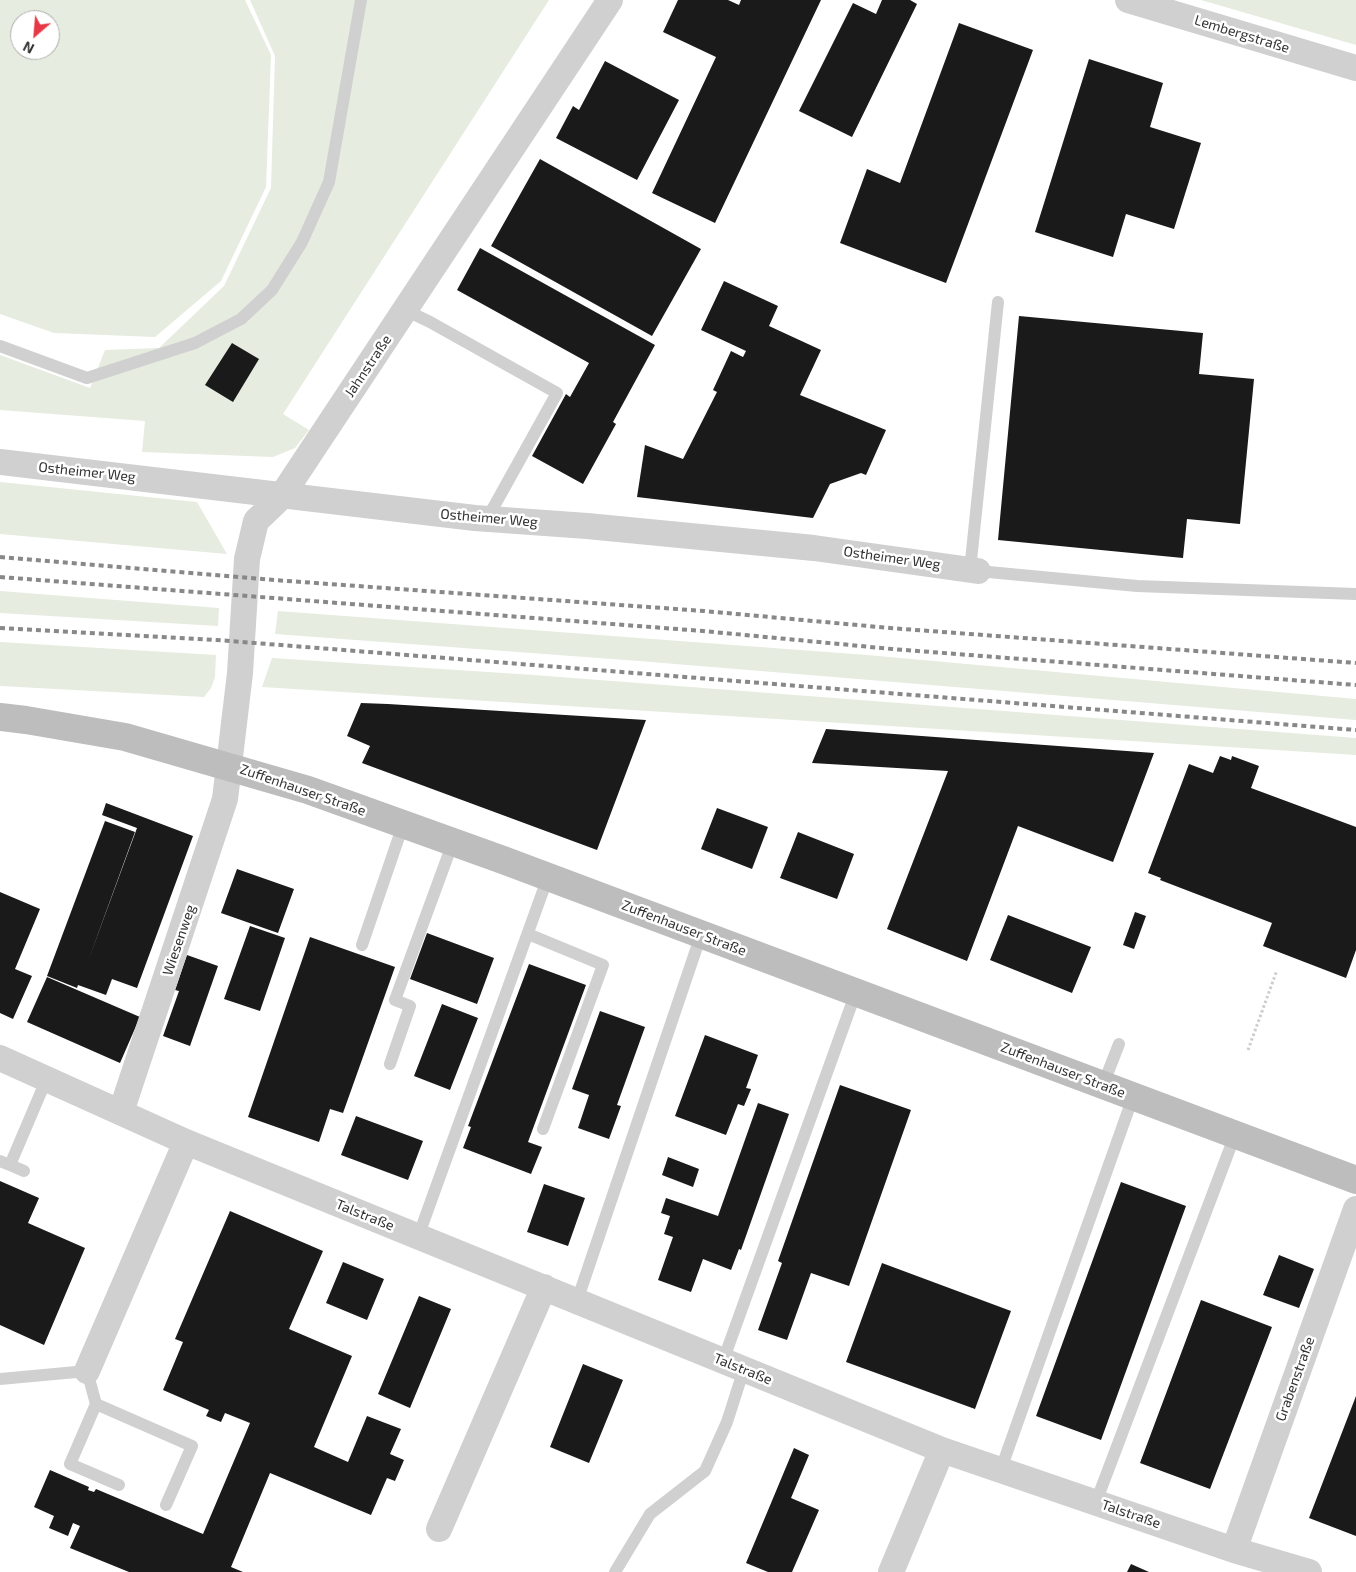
<!DOCTYPE html>
<meta charset="utf-8">
<style>
body{margin:0}
#map{position:relative;width:1356px;height:1572px;overflow:hidden;background:#fff;font-family:"Exo 2",sans-serif}
canvas{display:block}
.north{position:absolute;left:10px;top:10px;width:50px;height:50px;box-sizing:border-box;background:#fff;border:1px solid #adadad;border-radius:50%;rotate:207deg;font-size:14px;font-weight:700;line-height:20px;text-align:center;color:#333}
.north::after{content:'';display:block;margin:auto;width:18px;height:22px;background:#e63946;clip-path:polygon(50% 0,100% 100%,50% 72%,0 100%)}
</style>
<div id="map">
<canvas width="1356" height="1572"></canvas>
<div class="north">N</div>
</div>
<script>
const ctx = document.querySelector('canvas').getContext('2d');
ctx.lineJoin = 'round';
function fill(path, color) { ctx.fillStyle = color; ctx.fill(path, 'evenodd'); }
const shape = rows => new Path2D(rows.map(r => 'M' + r).join(''));
function trace(path, color, width, dash) { ctx.strokeStyle = color; ctx.lineWidth = width; ctx.lineCap = dash ? 'butt' : 'round'; ctx.setLineDash(dash || []); ctx.stroke(path); }
function write(font, color, halo, rows, align = 'center') {
  ctx.font = font + ' "Exo 2",sans-serif'; ctx.lineWidth = 5; ctx.setLineDash([]); ctx.textBaseline = 'middle'; ctx.strokeStyle = halo; ctx.fillStyle = color; for (const [text, x, y, turn = 0] of rows) {
    ctx.save(); ctx.translate(x, y); ctx.rotate((+turn || 0) * Math.PI / 180); ctx.textAlign = isNaN(turn) ? turn : align; if (halo) ctx.strokeText(text, 0, 0); ctx.fillText(text, 0, 0); ctx.restore();
  }
}
const green = shape([
 [0,0,245,0,271,55,266,187,221,281,155,337,54,333,0,314],
 [20,20,50,20,50,50,20,50],
 [250,0,549,0,283,414,309,430,295,448,273,457,142,452,145,421,0,410,0,355,90,388,105,350,159,348,224,286,271,188,275,56],
 [1201,0,1356,0,1356,45],
 [0,482,197,502,227,554,0,534],
 [0,591,219,608,218,626,0,613],
 [278,611,867,655,1356,699,1356,720,639,661,275,634],
 [0,642,216,655,215,677,211,688,204,697,0,686],
 [272,658,534,675,1356,738,1356,755,262,687]
]);
const building = shape([
 [678,0,728,0,739,5,741,0,821,0,715,223,652,193,716,57,663,32],
 [882,0,910,0,917,4,852,137,799,111,853,3,876,14],
 [959,23,1033,50,946,283,840,243,867,169,900,183],
 [1089,59,1163,83,1150,127,1201,143,1174,229,1126,214,1113,257,1035,232],
 [605,61,679,100,637,180,556,138,573,106,579,110],
 [540,159,701,249,652,336,491,246],
 [480,248,655,345,613,422,616,424,583,484,532,456,566,394,570,397,589,363,457,290],
 [724,281,778,306,769,326,821,350,800,395,886,430,866,475,861,473,830,484,813,518,637,497,645,445,683,459,717,392,713,390,731,351,743,357,746,351,701,330],
 [1019,316,1203,333,1199,374,1254,379,1240,524,1187,519,1183,558,998,540],
 [232,343,259,359,233,402,205,385],
 [361,703,388,704,646,720,597,850,362,763,370,746,347,736],
 [826,729,1154,753,1113,862,1018,826,967,961,887,929,948,771,812,763],
 [1220,756,1231,760,1232,756,1259,766,1251,788,1356,827,1356,950,1346,978,1263,946,1272,923,1160,880,1161,878,1148,873,1189,764,1213,773],
 [106,803,193,836,137,988,112,979,106,995,78,985,77,988,47,976,105,821,135,832,87,964,137,828,102,815],
 [717,808,768,827,752,869,701,849],
 [798,832,854,854,837,899,780,878],
 [237,869,294,889,278,933,221,913],
 [0,892,40,909,15,969,32,976,13,1019,0,1013],
 [1135,912,1146,916,1134,949,1123,945],
 [1008,915,1091,947,1072,993,990,960],
 [250,926,285,938,260,1011,224,999],
 [427,933,494,958,477,1004,410,979],
 [310,937,395,967,343,1113,330,1109,319,1142,248,1117],
 [187,955,218,966,190,1046,163,1036,179,991,175,990],
 [529,964,586,985,528,1142,542,1147,531,1174,463,1148,471,1127,468,1126],
 [47,977,140,1017,120,1063,27,1022],
 [442,1004,478,1018,450,1090,414,1076],
 [600,1011,645,1027,617,1105,621,1106,609,1139,578,1128,589,1095,572,1089],
 [705,1035,758,1055,746,1088,751,1089,744,1106,738,1104,726,1135,675,1116],
 [840,1085,911,1110,849,1286,811,1273,787,1340,758,1330,782,1263,778,1261],
 [758,1103,789,1114,741,1250,739,1249,731,1270,703,1259,691,1292,658,1280,673,1237,664,1234,670,1216,661,1213,666,1198,718,1216],
 [356,1116,423,1141,408,1180,341,1155],
 [668,1157,699,1169,693,1187,662,1175],
 [0,1181,39,1198,28,1223,85,1248,44,1345,0,1325],
 [1121,1182,1186,1206,1101,1440,1036,1416],
 [544,1184,585,1198,568,1246,527,1232],
 [230,1211,323,1251,289,1329,352,1356,314,1447,348,1462,367,1416,401,1429,390,1454,404,1460,395,1481,387,1478,371,1515,270,1473,231,1567,243,1572,129,1572,70,1548,80,1526,73,1523,68,1536,49,1528,54,1516,34,1507,50,1470,89,1487,88,1490,94,1492,96,1489,203,1534,250,1423,225,1413,221,1422,206,1416,209,1410,163,1390,183,1342,175,1339],
 [1279,1255,1314,1269,1299,1308,1263,1295],
 [343,1262,384,1279,367,1320,326,1303],
 [882,1263,1011,1311,975,1409,846,1362],
 [419,1296,451,1309,410,1408,378,1394],
 [1201,1300,1272,1327,1210,1489,1140,1463],
 [583,1364,623,1380,589,1463,550,1447],
 [1356,1396,1356,1536,1309,1518],
 [794,1448,809,1455,791,1498,819,1510,792,1572,768,1572,746,1563],
 [1131,1564,1149,1572,1127,1572]
]);
const path = shape([
 [1248,1050,1277,970]
]);
const service = shape([
 [405,310,430,322,557,393,487,519],
 [0,346,87,378,195,343,241,319,272,290,302,242,329,182,361,0],
 [970,570,998,302],
 [978,571,1137,586,1356,594],
 [528,934,603,965,543,1129],
 [362,945,403,825],
 [390,1064,410,1006,395,1000,453,842],
 [1103,1085,1119,1044],
 [0,1161,10,1165,47,1078],
 [10,1165,24,1171],
 [418,1237,548,877],
 [577,1301,701,935],
 [723,1361,856,992],
 [0,1379,87,1371,96,1404,192,1446,166,1505],
 [96,1404,70,1464,119,1485],
 [1001,1469,1133,1097],
 [1096,1502,1235,1135],
 [615,1572,650,1514,705,1471,727,1422,744,1369]
]);
const minor = shape([
 [1128,0,1356,68],
 [0,462,475,518,587,526,814,548,978,571],
 [0,1058,186,1142,942,1450,1234,1550,1309,1572],
 [121,1112,225,799,240,673,247,559,256,521,281,497,610,0],
 [87,1371,186,1142],
 [439,1529,544,1287],
 [1234,1550,1356,1209],
 [891,1572,942,1450]
]);
const secondary = shape([
 [0,717,26,720,125,737,308,790,503,860,1356,1180]
]);
const rail = shape([
 [0,557,274,580,704,611,890,628,1356,663],
 [0,577,703,631,892,649,1356,685],
 [0,628,217,640,1356,730]
]);
const streetNames = [
 ["Lembergstraße",1242,34,17],
 ["Jahnstraße",368,366,-56],
 ["Ostheimer Weg",87,472,6],
 ["Ostheimer Weg",489,518,5],
 ["Ostheimer Weg",892,558,8],
 ["Zuffenhauser Straße",303,790,19],
 ["Zuffenhauser Straße",684,928,21],
 ["Wiesenweg",179,940,-71],
 ["Zuffenhauser Straße",1063,1070,21],
 ["Talstraße",365,1215,22],
 ["Talstraße",743,1369,22],
 ["Grabenstraße",1295,1379,-70],
 ["Talstraße",1131,1514,19]
];
fill(green, '#e6ecdf');
fill(building, '#1a1a1a');
trace(path, '#cdcdcd', 3, [2.5, 2.5]);
trace(service, '#d0d0d0', 12);
trace(minor, '#d0d0d0', 26);
trace(secondary, '#bdbdbd', 28);
trace(rail, '#888', 4, [5, 4]);
write('14px', '#333', '#fff', streetNames);
</script>
